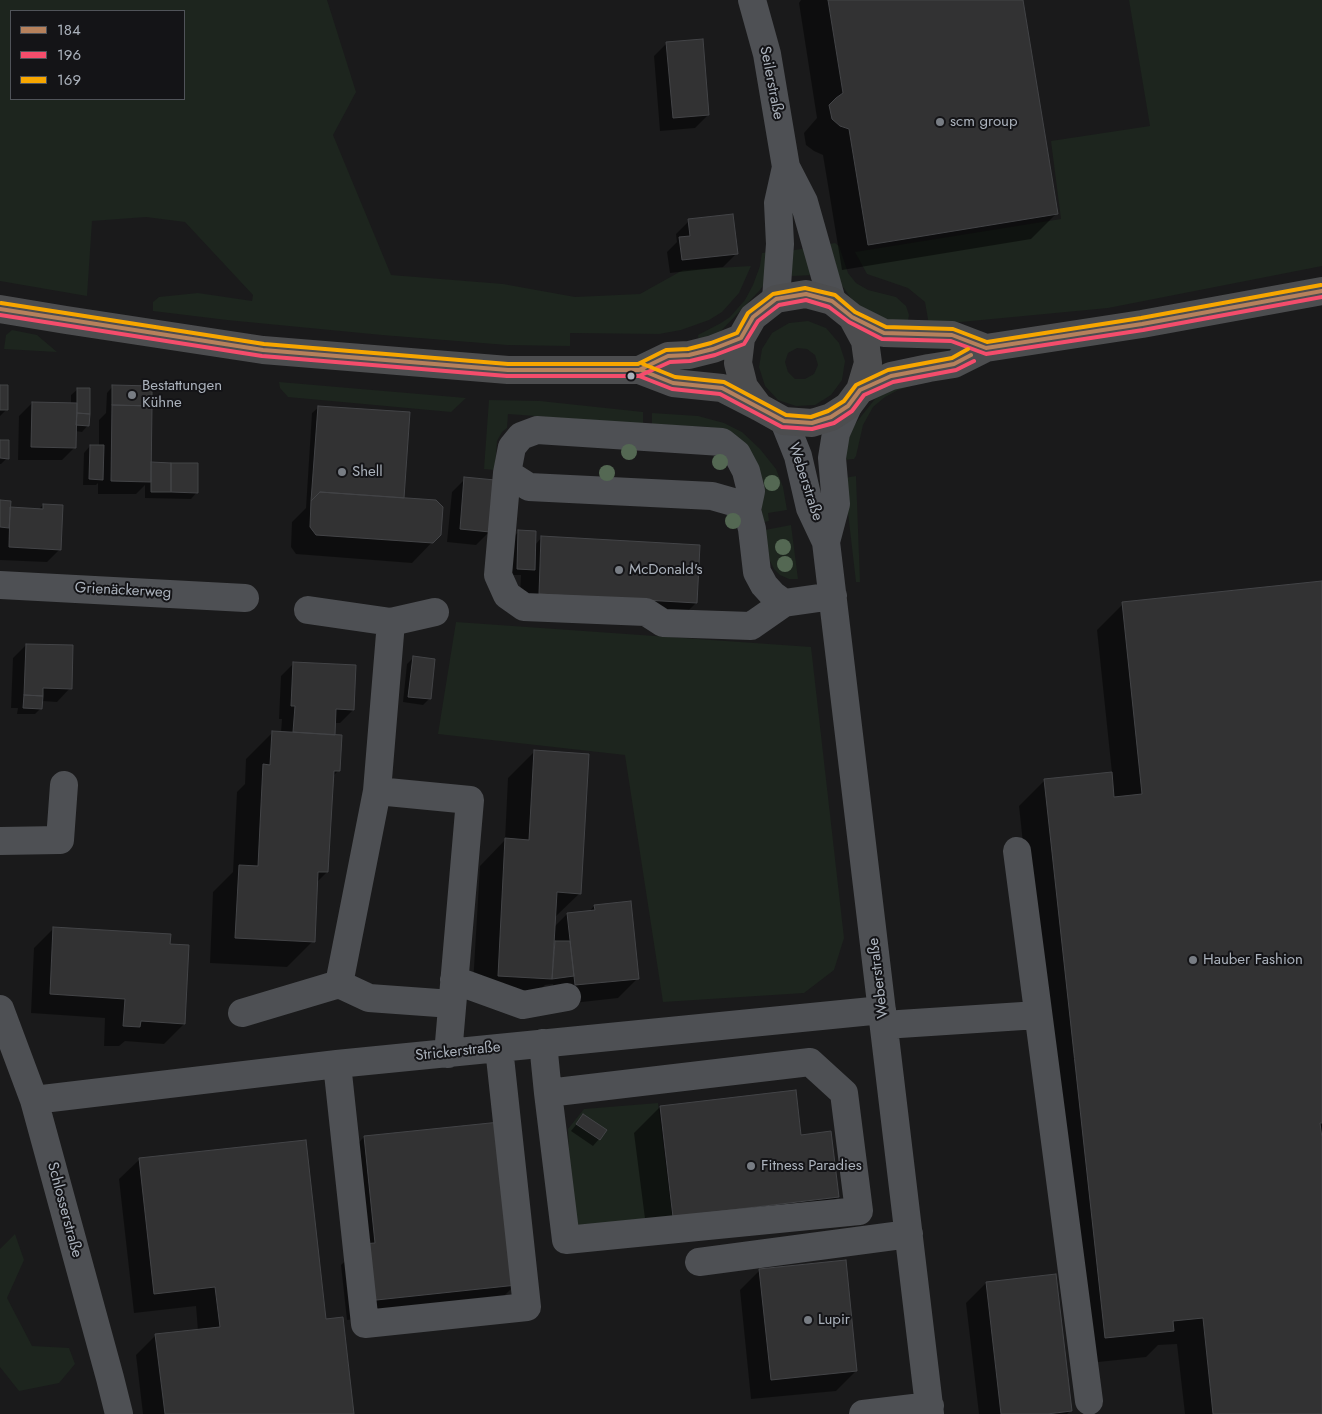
<!DOCTYPE html>
<meta charset="utf-8">
<style>
body{margin:0}
#map{position:relative;width:1322px;height:1414px;overflow:hidden;background:#1a1a1b;font-family:Jost,sans-serif}
canvas{display:block}
.legend{position:absolute;left:10px;top:10px;width:175px;height:90px;box-sizing:border-box;background:#141417;border:1px solid #505359;margin:0;padding:6px 9px;list-style:none;font-size:15px;color:#abb2bc}
.legend li{display:flex;align-items:center;gap:10px;height:25px}
.legend b{width:25px;border:1px solid #505359}
</style>
<div id="map">
<canvas width="1322" height="1414"></canvas>
<ul class="legend">
<li><b style="height:6px;background:#b6815c"></b>184</li>
<li><b style="height:6px;background:#f44d6c"></b>196</li>
<li><b style="height:6px;background:#f7a600"></b>169</li>
</ul>
</div>
<script>
const ctx = document.querySelector('canvas').getContext('2d');
ctx.lineJoin = 'round';
function fill(path, color) { ctx.fillStyle = color; ctx.fill(path, 'evenodd'); }
const shape = rows => new Path2D(rows.map(r => 'M' + r).join(''));
function trace(path, color, width, dash) { ctx.strokeStyle = color; ctx.lineWidth = width; ctx.lineCap = dash ? 'butt' : 'round'; ctx.setLineDash(dash || []); ctx.stroke(path); }
function write(font, color, halo, rows, align = 'center') {
  ctx.font = font + ' Jost,sans-serif'; ctx.lineWidth = 4; ctx.setLineDash([]); ctx.textBaseline = 'middle'; ctx.strokeStyle = halo; ctx.fillStyle = color; for (const [text, x, y, turn = 0] of rows) {
    ctx.save(); ctx.translate(x, y); ctx.rotate((+turn || 0) * Math.PI / 180); ctx.textAlign = isNaN(turn) ? turn : align; if (halo) ctx.strokeText(text, 0, 0); ctx.fillText(text, 0, 0); ctx.restore();
  }
}
const green = shape([
 [0,0,327,0,356,92,333,135,391,275,503,284,575,297,640,294,683,270,751,266,739,293,722,312,709,320,681,330,659,334,570,333,570,346,507,345,382,335,227,320,153,311,153,302,159,297,198,293,252,301,253,295,185,222,146,217,92,221,87,296,0,281],
 [11,11,184,11,184,99,11,99],
 [1129,0,1322,0,1322,266,1108,308,929,325,925,302,908,288,867,274,855,252,1061,219,1051,141,1150,126],
 [835,243,839,246,848,273,856,283,868,290,896,297,906,306,909,315,907,326,868,315,852,300,841,284,830,244],
 [807,248,814,275,792,276,789,251],
 [770,252,767,280,760,290,719,333,699,343,698,335,721,323,730,317,745,300,753,285,760,266,762,253],
 [808,321,826,328,839,343,845,361,842,380,831,395,815,405,796,406,778,400,765,386,759,367,762,349,772,333,789,323],
 [797,348,807,349,815,355,818,365,814,374,805,379,795,379,788,372,785,362,788,353],
 [12,330,37,335,57,352,4,349,6,335],
 [279,382,466,398,451,412,288,397,280,388],
 [893,386,911,386,898,390,885,397,873,407,863,425,856,456,854,459,842,460,851,429,875,399,883,392],
 [489,400,540,401,643,412,643,424,508,414,507,428,502,432,497,441,495,470,484,469],
 [652,413,698,416,724,423,742,432,760,449,776,469,783,487,787,510,768,513,769,521,764,522,755,474,726,432,710,427,652,424],
 [856,476,860,582,856,582,844,478],
 [791,525,798,579,789,579,780,575,774,569,770,561,765,530],
 [456,622,811,647,844,938,834,970,804,993,663,1002,625,755,438,734],
 [658,1103,672,1216,573,1226,568,1129,584,1109],
 [15,1234,24,1260,7,1298,32,1346,69,1348,75,1364,59,1383,19,1391,0,1367,0,1249]
]);
const shadow = shape([
 [801,0,1022,0,1057,213,1031,239,842,270,823,155,814,151,806,145,804,133,817,118,799,3],
 [667,43,708,115,695,128,660,131,654,56],
 [689,221,737,253,723,267,670,273,667,252,677,242,676,234],
 [0,386,6,410,0,416],
 [113,386,150,466,197,492,191,499,145,498,145,485,136,494,98,494,98,483,96,485,83,485,84,453,90,446,99,446,99,420,106,413,107,393],
 [78,389,88,425,82,432,75,431,75,447,62,460,18,460,19,416,32,403,71,404,71,395],
 [319,407,401,499,439,535,412,563,296,554,291,547,292,522,306,508,312,413],
 [0,441,7,458,1,464,0,464],
 [465,479,489,532,476,545,447,542,452,492],
 [0,501,9,509,38,510,43,505,60,549,47,562,0,560],
 [519,531,535,545,542,537,696,603,676,623,519,614,521,575,511,575,513,538],
 [1322,583,1322,1414,1185,1414,1177,1344,1158,1345,1146,1357,1079,1364,1019,806,1045,780,1112,773,1097,630,1123,604],
 [26,645,70,688,57,702,42,701,41,708,35,714,17,714,18,708,11,708,13,658],
 [413,658,430,698,423,705,403,702,407,664],
 [294,663,353,710,340,723,334,723,333,736,338,771,332,777,327,872,317,882,313,941,287,967,210,963,213,892,233,872,237,792,245,784,246,759,272,733,281,733,282,719,279,719,281,676],
 [534,752,580,893,554,918,554,927,567,914,589,912,594,906,637,979,618,998,555,1005,553,984,545,985,525,1004,472,1001,480,866,505,840,508,778],
 [54,928,169,945,184,1024,164,1044,125,1041,119,1046,104,1046,105,1018,31,1013,34,948],
 [660,1107,838,1197,812,1223,648,1242,634,1133],
 [584,1115,599,1139,593,1146,571,1131],
 [364,1137,515,1285,496,1304,347,1320,341,1265,355,1252,345,1157],
 [305,1141,325,1320,353,1414,143,1414,136,1355,156,1335,198,1331,196,1306,134,1313,119,1179,139,1160],
 [760,1270,856,1371,836,1391,751,1399,740,1290],
 [986,1283,1070,1411,1067,1414,979,1414,966,1303]
]);
const building = shape([
 [828,0,1023,0,1058,214,868,245,849,129,840,126,832,119,829,105,836,98,843,93,828,0],
 [703,39,709,115,673,118,666,42,703,39],
 [733,214,738,254,682,260,679,237,690,236,688,219,733,214],
 [0,385,8,385,8,410,0,410,0,385],
 [112,385,152,386,152,406,112,405,112,385],
 [77,388,90,388,90,414,77,413,77,388],
 [32,402,77,403,76,448,31,447,32,402],
 [112,405,152,406,151,482,111,481,112,405],
 [318,406,410,412,404,498,320,492,311,501,318,406],
 [77,413,90,414,89,426,76,425,77,413],
 [0,440,9,440,9,459,0,458,0,440],
 [90,445,104,445,103,480,89,479,90,445],
 [151,462,171,463,171,492,151,492,151,462],
 [171,463,198,463,198,493,171,492,171,463],
 [464,477,495,480,490,532,460,529,464,477],
 [320,492,436,500,443,507,441,535,433,543,316,535,310,527,311,501,320,492],
 [0,500,11,501,9,528,0,527,0,500],
 [43,504,63,505,61,550,9,547,10,507,43,509,43,504],
 [518,530,536,531,535,570,517,569,518,530],
 [541,536,700,545,697,603,539,594,541,536],
 [1322,581,1322,1123,1320,1123,1322,1138,1322,1414,1213,1414,1203,1318,1173,1321,1174,1331,1105,1338,1044,779,1112,772,1114,797,1142,794,1122,602,1322,581],
 [26,644,73,645,72,689,43,688,43,696,24,695,26,644],
 [413,656,435,659,431,699,408,697,413,656],
 [293,662,356,665,354,710,336,709,335,735,293,732,295,706,291,706,293,662],
 [24,695,43,696,42,709,23,708,24,695],
 [272,731,342,735,340,771,334,771,328,872,318,872,315,942,235,938,239,865,258,866,263,764,270,765,272,731],
 [534,750,589,754,581,894,557,892,552,979,498,976,505,838,529,840,534,750],
 [631,901,639,979,575,985,567,913,595,910,594,905,631,901],
 [53,927,171,934,170,944,189,945,185,1024,141,1021,140,1027,123,1026,125,999,50,994,53,927],
 [555,941,570,941,574,976,552,979,555,941],
 [796,1090,801,1135,831,1131,839,1197,673,1217,660,1106,796,1090],
 [583,1114,607,1130,600,1140,576,1124,583,1114],
 [500,1122,517,1285,367,1301,361,1244,375,1243,364,1136,500,1122],
 [306,1140,326,1319,343,1317,354,1414,165,1414,155,1334,220,1327,215,1287,154,1294,139,1158,306,1140],
 [846,1260,857,1371,771,1380,759,1269,846,1260],
 [1056,1274,1072,1411,1047,1414,1001,1414,986,1282,1056,1274]
]);
const minor = shape([
 [752,0,767,54,786,167,804,202,832,301],
 [776,299,780,244,778,203,786,167],
 [784,421,798,456,810,508,826,542,930,1414],
 [507,473,529,487,712,496,733,502,747,510],
 [826,542,836,504,832,458,836,433,848,406],
 [0,585,245,598],
 [784,603,751,626,663,623,646,612,524,607,507,595,498,575,507,473,512,447,521,436,537,430,722,442,737,454,746,471,751,491,747,510,752,529,757,572,764,585,773,595,784,603,833,596],
 [308,610,391,622,377,791,470,800,448,1054],
 [391,622,435,612],
 [0,841,60,840,64,785],
 [1017,851,1089,1401],
 [454,980,523,1005,567,997],
 [339,984,369,998,452,1004],
 [0,1009,34,1100,110,1378,119,1414],
 [242,1013,339,984,377,791],
 [884,1025,1038,1015],
 [543,1043,548,1093,566,1240,859,1211,844,1093,810,1062,548,1093],
 [337,1064,365,1324,527,1307,499,1048],
 [34,1100,337,1064,882,1010],
 [699,1262,909,1234],
 [863,1414,930,1406]
]);
const major = shape([
 [0,309,66,320,263,350,508,370,639,370,668,356,689,355,713,349,741,338],
 [852,317,884,333,952,335,986,348],
 [639,370,673,383,722,388,759,407,784,421,812,423,831,417,848,406,860,390,868,363,865,341,852,317,832,301,806,294,776,299,753,317,741,338,738,363,744,387,759,407],
 [860,390,891,376,929,368,954,364,986,348,1142,324,1322,291]
]);
const bus1 = shape([
 [0,309,263,350,508,370,639,370,668,356,689,355,713,349,741,338,753,317,776,299,806,294,832,301,852,317,884,333,952,335,986,348,1142,324,1322,291],
 [641,370,673,383,722,388,784,421,812,423,831,417,848,406,860,390,891,376,954,364,971,355]
]);
const bus2 = shape([
 [0,315,262,356,507,376,639,376,670,362,690,361,715,355,744,344,758,321,779,305,806,300,829,307,849,322,882,339,951,341,986,354,1143,330,1322,297],
 [639,376,672,389,720,394,782,427,812,429,834,423,852,411,864,395,893,382,956,370,974,361]
]);
const bus3 = shape([
 [1,303,264,344,508,364,638,364,666,350,688,349,711,343,737,333,748,313,773,294,805,288,835,295,855,312,886,327,953,329,987,342,1141,318,1321,285],
 [643,364,675,377,724,382,786,415,811,417,828,411,844,401,856,385,888,370,952,358,968,349]
]);
const trees = [
 [629,452],
 [720,462],
 [607,473],
 [772,483],
 [733,521],
 [783,547],
 [785,564]
];
const markers = [
 [940,122,5,"#787d84"],
 [631,376,4.5,"#abb2bc"],
 [132,395,5,"#787d84"],
 [342,472,5,"#787d84"],
 [619,570,5,"#787d84"],
 [1193,960,5,"#787d84"],
 [751,1166,5,"#787d84"],
 [808,1320,5,"#787d84"]
];
const streetNames = [
 ["Seilerstraße",771,83,79],
 ["Weberstraße",805,482,72],
 ["Grienäckerweg",123,591,3],
 ["Weberstraße",879,978,-97],
 ["Strickerstraße",458,1052,-6],
 ["Schlosserstraße",64,1210,75]
];
const poiNames = [
 ["scm group",950,122],
 ["Bestattungen",142,386],
 ["Kühne",142,403],
 ["Shell",352,472],
 ["McDonald's",629,570],
 ["Hauber Fashion",1203,960],
 ["Fitness Paradies",761,1166],
 ["Lupir",818,1320]
];
fill(green, '#1d251e');
fill(shadow, '#0007');
fill(building, '#323233');
trace(building, '#434447', 1);
trace(minor, '#4e5054', 28);
trace(major, '#4c4d4f', 28);
trace(bus1, '#b6815c', 4);
trace(bus2, '#f44d6c', 4);
trace(bus3, '#f7a600', 4);
ctx.fillStyle = '#546853';
for (const [x, y] of trees) { ctx.beginPath(); ctx.arc(x, y, 8, 0, 2 * Math.PI); ctx.fill(); }
for (const [x, y, r, color] of markers) { const dot = new Path2D(); dot.arc(x, y, r, 0, 2 * Math.PI); ctx.fillStyle = color; ctx.fill(dot); trace(dot, '#141417', 2); }
write('15px', '#abb2bc', '#141417', streetNames);
write('15px', '#abb2bc', '#141417', poiNames, 'left');
</script>
